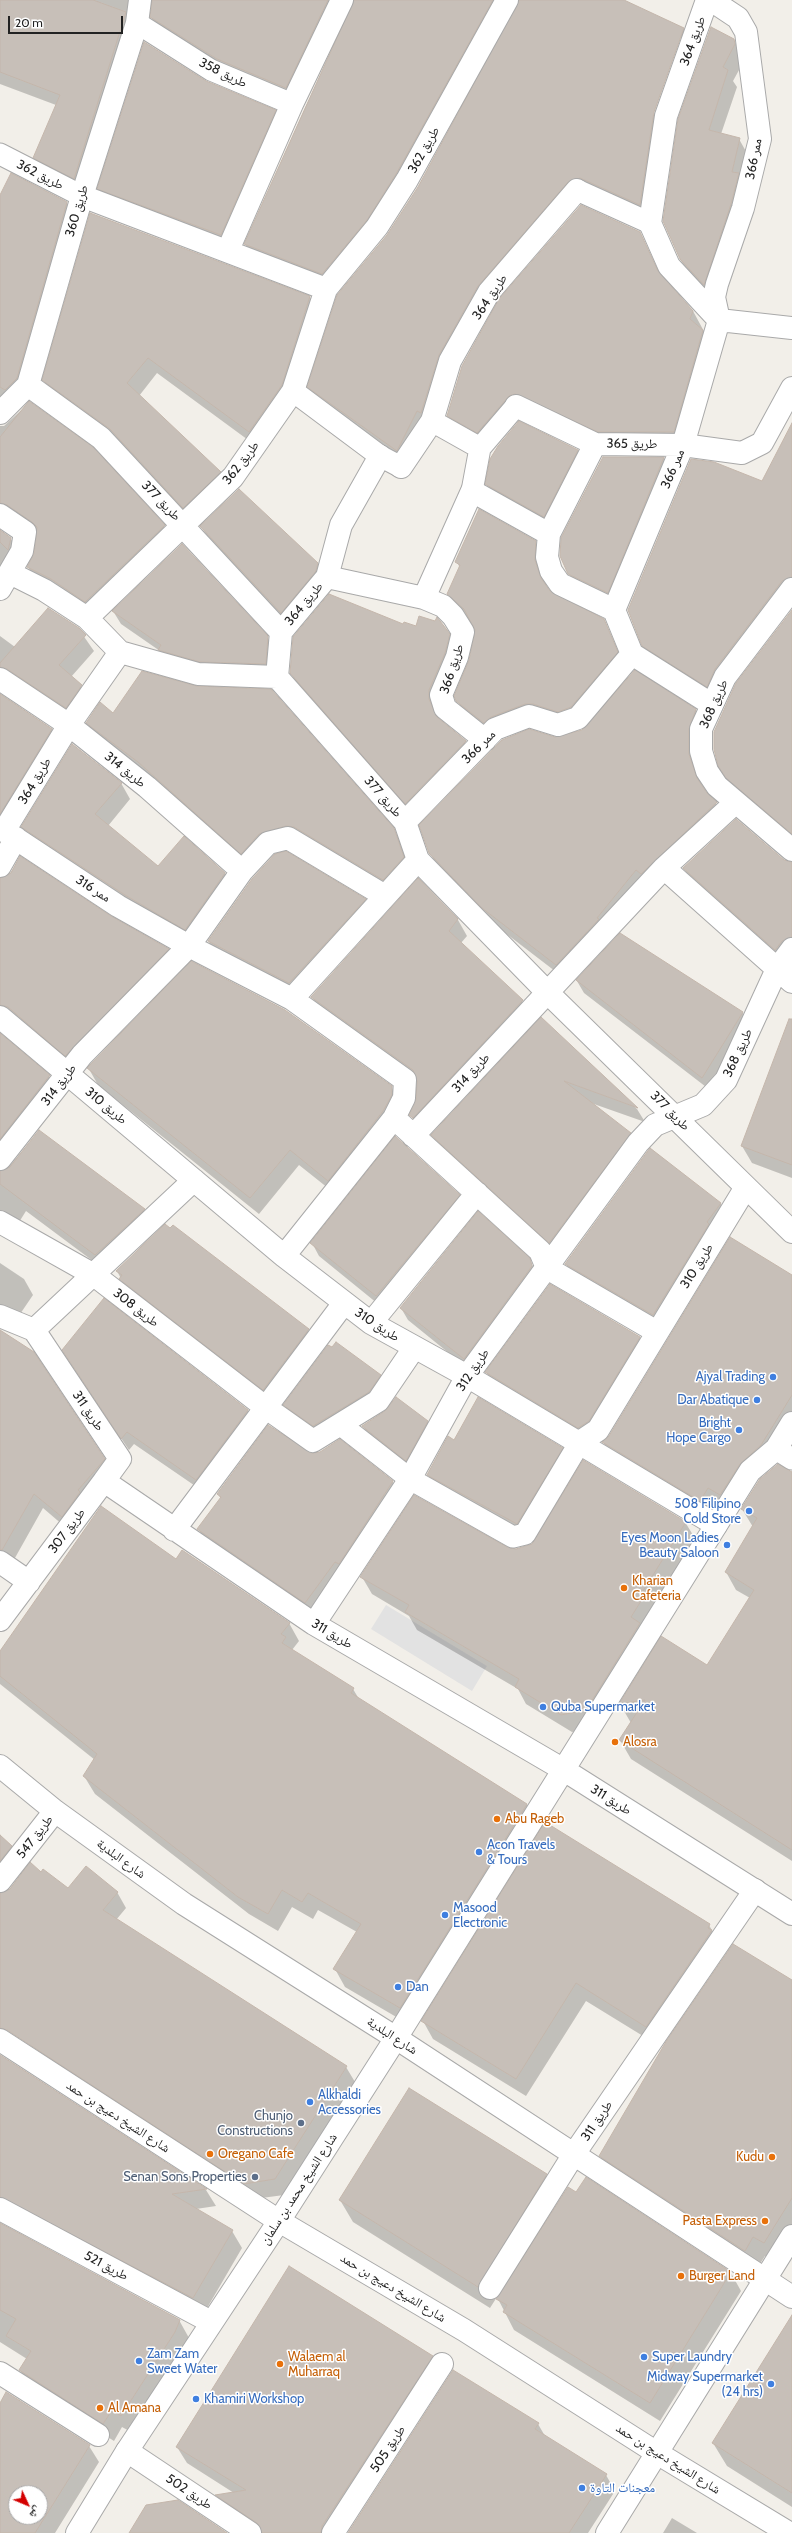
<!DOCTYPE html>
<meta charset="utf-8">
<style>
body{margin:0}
#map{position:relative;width:792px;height:2533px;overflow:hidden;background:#f2efe9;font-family:Cabin,"Noto Naskh Arabic",sans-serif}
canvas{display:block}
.north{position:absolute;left:8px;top:2485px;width:40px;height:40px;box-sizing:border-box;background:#fff;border:1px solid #a7a7a7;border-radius:50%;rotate:134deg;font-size:11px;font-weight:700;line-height:16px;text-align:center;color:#222}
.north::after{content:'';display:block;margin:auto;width:14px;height:18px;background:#d40000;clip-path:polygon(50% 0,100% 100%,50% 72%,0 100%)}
.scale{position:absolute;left:8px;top:16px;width:115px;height:18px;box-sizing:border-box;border:2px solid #222;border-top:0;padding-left:5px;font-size:12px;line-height:14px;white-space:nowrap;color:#222;-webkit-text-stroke:3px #fff;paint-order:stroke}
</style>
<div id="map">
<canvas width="792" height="2533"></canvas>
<div class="north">ش</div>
<div class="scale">20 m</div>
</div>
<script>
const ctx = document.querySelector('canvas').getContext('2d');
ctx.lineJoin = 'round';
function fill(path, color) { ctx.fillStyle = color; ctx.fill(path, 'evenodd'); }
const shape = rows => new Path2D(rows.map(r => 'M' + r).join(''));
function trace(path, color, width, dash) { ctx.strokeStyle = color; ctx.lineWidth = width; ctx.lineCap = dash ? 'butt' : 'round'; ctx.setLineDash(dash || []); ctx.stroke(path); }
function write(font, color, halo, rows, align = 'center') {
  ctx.font = font + ' Cabin,"Noto Naskh Arabic",sans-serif'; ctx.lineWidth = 3; ctx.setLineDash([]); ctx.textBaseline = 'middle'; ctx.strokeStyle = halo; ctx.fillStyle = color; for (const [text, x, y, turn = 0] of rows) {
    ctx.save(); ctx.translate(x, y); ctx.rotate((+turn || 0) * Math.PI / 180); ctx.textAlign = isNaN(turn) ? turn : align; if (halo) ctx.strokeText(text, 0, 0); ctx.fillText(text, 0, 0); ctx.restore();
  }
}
const parking = shape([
 [386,1605,487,1666,472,1691,371,1629]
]);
const shadow = shape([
 [0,0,621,0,683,28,692,44,649,220,589,193,487,301,406,466,318,402,309,387,388,235,419,187,519,6,331,289,254,260,245,244,304,110,354,4,351,3,295,103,160,33,151,17,152,3,144,4,83,193,44,173,35,158,56,105,0,84],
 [680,37,682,37,653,117,652,116],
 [734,40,744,61,733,81,737,87,721,134,739,139,748,155,713,300,690,275,680,259,679,119],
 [275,111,282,123,227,247,105,200,99,188],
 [0,197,67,203,76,218,25,394,0,420],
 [91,214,310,297,319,314,259,448,157,373,139,396,220,472,229,488,193,524,53,396,44,380],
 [639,233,663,280,693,311,713,348,684,450,609,449,526,411,488,450,458,433,448,415],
 [29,403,92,448,164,526,173,541,95,617,37,583,28,567,35,553,37,535,17,520,0,522,0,426,4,426],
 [792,425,792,599,717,703,653,663,643,645,763,483],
 [577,450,585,463,551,529,494,497,487,484],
 [603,458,664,458,671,471,615,605,577,587,569,574],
 [201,526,317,564,325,577,288,625,209,539],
 [0,530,11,539,20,554,0,597],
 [535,542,544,557,543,576,549,592,604,620,625,667,579,722,542,719,493,737,466,716,457,700,470,660,476,630,457,609,448,594,460,568,457,562],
 [113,611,267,637,275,650,272,676,166,662,160,651,121,624],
 [792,611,792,841,730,783,719,765],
 [403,625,449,635,456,648,436,712,439,721,465,742,473,754,413,816,298,686,291,673],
 [78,628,94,651,71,677,81,686,90,701,75,723,0,686,0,636,15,647],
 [0,695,51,729,60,745,0,836],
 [696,710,703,724,696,769,703,789,716,803,724,817,564,978,491,922,438,867,430,853,555,738],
 [113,714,393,829,403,845,412,873,392,895,304,843,268,850,251,869,96,738,87,723],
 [121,783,130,799,108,826,158,867,225,874,234,890,195,945,32,843,22,827],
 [20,858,111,917,168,950,177,965,75,1071,0,1024,0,879,7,878],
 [784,861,792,862,792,960,786,967,694,885,684,868],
 [253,880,365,900,372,912,297,996,216,954,209,942],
 [418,880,458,920,467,936,461,943,522,1001,532,1017,420,1132,411,1115,417,1099,418,1083,321,1013,312,997],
 [620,935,743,1013,750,1026,710,1090,584,993,577,981],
 [541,1019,637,1109,645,1122,591,1103,630,1133,639,1149,558,1258,441,1150,432,1135],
 [0,1035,49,1076,58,1092,0,1165],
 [792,1044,792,1178,752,1163,742,1146],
 [89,1069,391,1087,401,1103,338,1196,299,1165,259,1214,98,1085],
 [39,1132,144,1210,153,1225,105,1270,26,1211,16,1227,0,1230,0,1171,5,1171],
 [651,1149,721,1204,728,1217,661,1327,573,1277,566,1264],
 [459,1195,466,1208,383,1308,319,1256,312,1243],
 [529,1259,536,1272,471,1371,408,1320,401,1308],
 [0,1263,24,1279,33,1295,16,1320,0,1323],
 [117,1271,308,1330,315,1343,271,1402,128,1292],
 [792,1276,792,1437,710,1518,614,1461,603,1442],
 [0,1331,104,1459,113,1475,71,1532,43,1508,11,1565,0,1569],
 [639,1337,650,1355,589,1446,497,1390,486,1372],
 [71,1363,248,1411,255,1423,204,1492,134,1444,129,1450],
 [380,1375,387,1388,321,1438,292,1417,285,1405],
 [427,1421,435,1434,413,1472,370,1439,363,1426],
 [340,1440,393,1482,400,1495,312,1615,206,1542,199,1530,221,1499,218,1494,320,1453],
 [454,1441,562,1448,568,1459,523,1534,434,1485,428,1475],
 [792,1472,792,1861,631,1759,620,1740,631,1723,620,1704,662,1638,707,1667,750,1598,736,1590,726,1572,753,1527,742,1509],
 [685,1522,696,1540,596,1728,572,1732,526,1704,518,1689,417,1630,409,1616,372,1594,362,1577,507,1548,516,1550,529,1546,536,1541],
 [176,1560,289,1623,299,1641,292,1650,353,1689,359,1699,527,1805,537,1822,410,2025,345,1987,335,1969,357,1932,318,1910,313,1919,292,1907,278,1931,249,1914,95,1794,84,1776,95,1760,0,1684,0,1652],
 [0,1836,11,1846,20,1862,0,1887],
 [31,1864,41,1873,68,1889,117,1892,126,1908,116,1920,346,2067,355,2082,284,2195,254,2199,99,2098,0,2021,0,1894,6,1893],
 [709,1925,719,1943,656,2044,586,2001,526,2096,433,2039,423,2021],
 [792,1981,792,2235,775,2262,765,2256,756,2270,611,2175,600,2156],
 [0,2082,135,2144,206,2190,216,2206,196,2209,232,2231,242,2248,203,2315,4,2215,0,2222],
 [546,2175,559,2197,513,2272,514,2273,576,2194,586,2178,731,2273,741,2291,660,2421,514,2330,497,2297,490,2308,353,2222,340,2200],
 [0,2224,179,2320,189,2338,131,2432,122,2427,114,2441,31,2388,20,2370,27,2359,0,2342],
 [792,2326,792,2507,727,2466,713,2443],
 [432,2356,442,2373,338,2533,299,2533,272,2516,261,2533,226,2511,216,2495,234,2493,187,2463,177,2447],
 [0,2404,89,2446,99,2462,55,2533,0,2533],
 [16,2493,40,2493,40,2517,16,2517],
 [538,2424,545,2436,606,2475,615,2491,588,2533,349,2533],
 [672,2518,697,2533,663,2533]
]);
const building = shape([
 [0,0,93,0,126,12,74,179,33,158,60,95,0,72,0,0],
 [152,0,328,0,286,88,217,59,150,17,152,0],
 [354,0,493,0,396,174,367,220,322,274,244,244,354,0],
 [519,0,624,0,684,28,654,112,640,205,580,178,568,182,478,286,439,355,421,413,417,411,397,451,307,387,337,295,387,235,418,187,519,0],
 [711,27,734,39,735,44,723,67,728,70,709,130,740,138,732,172,739,173,731,204,704,285,680,259,663,221,678,119,711,27],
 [144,42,206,81,276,110,221,235,97,189,144,42],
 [11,173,67,202,17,378,5,390,0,387,0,195,11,173],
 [581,205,640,232,658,271,693,311,690,319,703,330,674,432,598,432,515,394,509,396,477,433,447,416,462,366,499,299,581,205],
 [90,213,310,296,282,385,249,432,148,358,127,383,221,472,183,508,110,429,42,380,90,213],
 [29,401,93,447,165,525,85,602,51,579,27,567,34,553,37,527,32,522,7,505,0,503,0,437,29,401],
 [519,421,578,450,544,517,485,484,490,459,498,446,519,421],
 [792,423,792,577,782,581,715,669,707,687,642,646,628,610,691,459,714,462,762,481,792,423],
 [603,457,664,457,608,593,568,574,560,556,561,538,603,457],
 [239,489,318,563,316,571,281,613,200,526,239,489],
 [479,509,536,541,535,560,541,578,550,591,604,619,618,652,571,707,558,712,533,704,525,704,491,717,484,723,456,701,454,696,469,660,475,630,464,609,447,594,460,565,455,562,479,509],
 [0,530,11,538,8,550,0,542,0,530],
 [182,544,268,636,266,664,200,662,158,650,161,645,112,611,182,544],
 [329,594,403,624,404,622,416,626,419,616,435,621,437,617,450,634,445,653,429,690,429,699,437,717,466,741,405,804,290,673,293,637,329,594],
 [48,608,79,628,86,635,59,665,82,685,66,708,7,669,0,667,0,663,48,608],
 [792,610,792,834,726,778,718,766,714,749,714,732,736,683,792,610],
 [635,670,696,709,689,729,689,754,697,778,707,793,717,802,641,874,636,870,597,918,599,919,556,965,482,908,429,853,419,825,502,740,529,729,555,737,582,730,635,670],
 [142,671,197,686,271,689,394,828,404,857,383,880,294,827,286,826,259,834,241,854,138,762,86,723,100,702,113,713,142,671],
 [0,694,52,729,0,814,0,694],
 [72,744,122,783,95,814,158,866,184,836,225,873,185,930,125,895,21,827,72,744],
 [736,819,784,860,792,862,792,937,782,941,775,950,683,868,736,819],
 [286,851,366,899,289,983,208,941,252,879,275,854,286,851],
 [20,856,111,916,169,949,65,1056,8,1007,0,1005,0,878,11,873,20,856],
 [418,878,458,919,449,931,523,1000,413,1118,409,1115,416,1099,417,1081,413,1070,311,997,418,878],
 [620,933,743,1012,702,1078,576,980,620,933],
 [191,961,285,1010,392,1086,392,1095,383,1111,328,1181,290,1150,250,1198,87,1068,191,961],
 [541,1017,638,1108,564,1081,631,1133,549,1243,431,1135,541,1017],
 [789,1019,792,1019,792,1165,741,1146,789,1019],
 [0,1033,50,1075,0,1139,0,1033],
 [39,1130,145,1209,95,1255,0,1184,0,1171,10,1167,39,1130],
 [395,1136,460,1195,376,1296,310,1243,395,1136],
 [650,1148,721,1203,707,1222,709,1224,653,1315,565,1264,650,1148],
 [478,1211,530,1258,532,1266,464,1359,400,1308,478,1211],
 [165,1224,170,1228,173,1225,309,1329,263,1390,119,1279,122,1275,116,1271,165,1224],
 [730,1237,792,1275,792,1395,761,1445,740,1464,720,1495,708,1488,700,1501,602,1442,609,1436,730,1237],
 [550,1284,640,1337,589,1421,578,1428,485,1372,550,1284],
 [104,1298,248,1410,196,1480,127,1432,121,1439,62,1350,104,1298],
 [0,1330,34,1352,105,1459,78,1490,80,1492,62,1517,34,1494,2,1550,0,1550,0,1330],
 [336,1342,381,1375,369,1392,313,1426,283,1405,328,1345,332,1347,336,1342],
 [396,1397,428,1421,406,1461,362,1426,385,1411,396,1397],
 [478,1397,563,1448,517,1524,427,1475,448,1436,454,1440,478,1397],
 [268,1425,312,1453,320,1452,340,1439,393,1481,339,1564,335,1562,305,1603,197,1529,221,1497,217,1494,268,1425],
 [583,1460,686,1522,643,1591,646,1593,631,1617,640,1623,586,1710,561,1715,515,1687,519,1679,405,1612,409,1605,360,1577,414,1495,507,1547,516,1549,532,1544,583,1460],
 [778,1464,792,1472,792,1850,619,1740,645,1700,619,1704,661,1636,707,1665,754,1590,725,1572,757,1518,741,1509,760,1479,778,1464],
 [101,1506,176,1559,182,1550,290,1623,281,1634,286,1637,282,1643,354,1688,351,1693,527,1804,400,2008,333,1969,361,1924,308,1893,302,1902,282,1890,268,1914,238,1897,83,1776,97,1754,0,1676,0,1651,101,1506],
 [545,1822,710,1924,708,1928,712,1930,646,2027,576,1983,516,2079,421,2021,545,1822],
 [0,1835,12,1846,0,1861,0,1835],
 [30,1862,41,1872,43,1869,68,1888,86,1866,118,1892,103,1910,347,2066,275,2179,244,2184,7,2030,0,2028,0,1893,10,1889,30,1862],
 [733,1944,792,1980,792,2198,764,2243,753,2237,745,2251,599,2156,667,2040,733,1944],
 [0,2055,207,2189,172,2194,233,2230,193,2298,0,2197,0,2055],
 [409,2088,547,2174,478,2287,339,2200,409,2088],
 [586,2177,731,2272,650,2403,503,2312,507,2305,496,2299,568,2187,576,2192,586,2177],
 [0,2223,180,2320,175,2332,121,2416,112,2410,103,2424,19,2370,31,2351,6,2336,16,2319,0,2310,0,2223],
 [289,2266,433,2356,322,2526,321,2533,262,2533,257,2523,215,2495,246,2490,176,2447,289,2266],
 [792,2315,792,2493,712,2443,792,2315],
 [453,2370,539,2423,535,2429,607,2474,569,2533,348,2533,453,2370],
 [6,2392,90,2445,35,2533,0,2533,0,2403,6,2392],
 [16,2493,40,2493,40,2517,16,2517,16,2493],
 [178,2500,227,2533,129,2533,146,2505,178,2500]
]);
const service = shape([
 [137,23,211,70,292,104],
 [0,154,82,196],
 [577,190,650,223],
 [293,391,380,456,401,467],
 [432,421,480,448],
 [472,491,480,448,516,406],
 [341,1425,410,1479,513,1537,525,1534,580,1442],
 [776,1449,792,1459]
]);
const minor = shape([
 [707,0,666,116,650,223,669,266,719,320,792,328],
 [82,196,326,289],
 [228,250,292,104,342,0],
 [28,385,101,438,281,632],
 [516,406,595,444,683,445,742,453,762,443,792,388],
 [0,413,28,385,82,196,137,23,140,0],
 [401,467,432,421,450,361,489,292,577,190],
 [0,515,25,532,22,551,0,589],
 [549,534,595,444],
 [10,573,44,590,87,618,120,652,198,674,277,677,281,632,327,577,341,525,380,456],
 [327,577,424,598,443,606,453,616,463,632,457,657,441,695,445,708,485,740],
 [792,589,725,677,701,729,701,751,707,771,717,786,792,850],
 [424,598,472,491,549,534,547,557,551,571,560,584,614,610],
 [87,618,233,477,293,391,326,289,377,227,407,180,507,0],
 [632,654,711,704],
 [277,677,405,822,418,860,547,992,792,1232],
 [0,679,69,725,147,787,242,871],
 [405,822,495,729,529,716,558,725,578,718,632,654,614,610,683,445,719,320,714,297,717,284,743,208,760,139,746,32,738,18,711,0],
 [0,828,118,906,189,946,292,999,418,860],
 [4,831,69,725,120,652],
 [0,866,16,838],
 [664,868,792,982],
 [292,999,405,1080,404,1098,394,1118,540,1251,547,1268,657,1332],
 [0,1017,284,1256,371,1323,467,1376,716,1525],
 [413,1136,664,868,735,803],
 [0,1159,82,1055,189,946,242,871,268,843,288,838,385,896],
 [0,1222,94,1275,265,1407,313,1441,378,1401,414,1348],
 [284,1256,394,1118],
 [0,1316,34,1330,120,1459,104,1481,314,1624,564,1770],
 [371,1323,477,1193],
 [34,1330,194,1180],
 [580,1442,598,1430,746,1187],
 [174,1530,344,1303],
 [0,1562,29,1582],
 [0,1620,104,1481],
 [314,1624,410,1479,467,1376,638,1143,655,1125,703,1105,726,1080,777,969,792,949],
 [0,1766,55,1811,184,1904,396,2038,792,2297],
 [0,1881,55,1811],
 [0,2040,279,2221,464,2330,657,2453,789,2533],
 [0,2209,211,2322],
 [490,2288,574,2154,755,1890],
 [0,2373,98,2435],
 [127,2451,250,2533],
 [333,2533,442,2364]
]);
const tertiary = shape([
 [564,1770,792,1914],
 [77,2533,127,2451,279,2221,396,2038,750,1471,776,1449,792,1423],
 [607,2533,792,2236]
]);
const markers = [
 [773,1377,4,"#3f7fe0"],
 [757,1400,4,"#3f7fe0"],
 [739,1430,4,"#3f7fe0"],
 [749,1511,4,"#3f7fe0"],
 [727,1545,4,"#3f7fe0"],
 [624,1588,4,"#e8710a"],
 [543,1707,4,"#3f7fe0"],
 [615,1742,4,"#e8710a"],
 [497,1819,4,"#e8710a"],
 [479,1852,4,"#3f7fe0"],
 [445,1915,4,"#3f7fe0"],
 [398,1987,4,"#3f7fe0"],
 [310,2102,4,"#3f7fe0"],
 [301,2123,4,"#5c6f8a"],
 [210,2154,4,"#e8710a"],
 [772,2157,4,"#e8710a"],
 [255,2177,4,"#5c6f8a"],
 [765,2221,4,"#e8710a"],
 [681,2276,4,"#e8710a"],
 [644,2357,4,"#3f7fe0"],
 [139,2361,4,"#3f7fe0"],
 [280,2364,4,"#e8710a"],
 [771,2384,4,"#3f7fe0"],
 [196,2399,4,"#3f7fe0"],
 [100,2408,4,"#e8710a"],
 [582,2488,4,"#3f7fe0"]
];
const streetNames = [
 ["طريق 364",693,41,-70],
 ["طريق 358",223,73,26],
 ["طريق 362",424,150,-61],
 ["ممر 366",754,159,-79],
 ["طريق 362",40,175,27],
 ["طريق 360",77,211,-74],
 ["طريق 364",490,297,-56],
 ["طريق 365",632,444,1],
 ["طريق 362",241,463,-52],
 ["ممر 366",673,469,-67],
 ["طريق 377",161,501,46],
 ["طريق 364",304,604,-50],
 ["طريق 366",452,669,-72],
 ["طريق 368",714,704,-66],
 ["ممر 366",479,747,-45],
 ["طريق 314",125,770,39],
 ["طريق 364",35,781,-59],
 ["طريق 377",383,797,49],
 ["ممر 316",93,889,33],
 ["طريق 368",738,1053,-65],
 ["طريق 314",471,1073,-47],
 ["طريق 314",59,1085,-52],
 ["طريق 310",106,1106,40],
 ["طريق 377",670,1111,45],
 ["طريق 310",697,1266,-58],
 ["طريق 308",136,1308,38],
 ["طريق 310",377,1325,33],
 ["طريق 312",473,1370,-56],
 ["طريق 311",88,1411,56],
 ["طريق 307",67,1531,-53],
 ["طريق 311",332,1634,31],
 ["طريق 311",611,1800,32],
 ["طريق 547",35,1837,-52],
 ["شارع البلدية",121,1859,36],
 ["شارع البلدية",392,2036,33],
 ["شارع الشيخ دعيج بن حمد",118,2117,33],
 ["طريق 311",597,2121,-56],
 ["شارع الشيخ محمد بن سلمان",299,2189,-57],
 ["طريق 521",106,2266,28],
 ["شارع الشيخ دعيج بن حمد",393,2288,31],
 ["طريق 505",388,2449,-57],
 ["شارع الشيخ دعيج بن حمد",668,2459,32],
 ["طريق 502",189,2492,34]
];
const shopNames = [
 ["Ajyal Trading",765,1377,"right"],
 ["Dar Abatique",749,1400,"right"],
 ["Bright",731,1423,"right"],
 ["Hope Cargo",731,1438,"right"],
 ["508 Filipino",741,1504,"right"],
 ["Cold Store",741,1519,"right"],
 ["Eyes Moon Ladies",719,1538,"right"],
 ["Beauty Saloon",719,1553,"right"],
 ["Quba Supermarket",551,1707],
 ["Acon Travels",487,1845],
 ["& Tours",487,1860],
 ["Masood",453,1908],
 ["Electronic",453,1923],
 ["Dan",406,1987],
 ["Alkhaldi",318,2095],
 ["Accessories",318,2110],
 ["Zam Zam",147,2354],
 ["Sweet Water",147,2369],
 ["Super Laundry",652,2357],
 ["Midway Supermarket",763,2377,"right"],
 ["(24 hrs)",763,2392,"right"],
 ["Khamiri Workshop",204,2399],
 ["معجنات التاوة",590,2488]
];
const foodNames = [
 ["Kharian",632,1581],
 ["Cafeteria",632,1596],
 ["Alosra",623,1742],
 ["Abu Rageb",505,1819],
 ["Oregano Cafe",218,2154],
 ["Kudu",764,2157,"right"],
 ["Pasta Express",757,2221,"right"],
 ["Burger Land",689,2276],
 ["Walaem al",288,2357],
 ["Muharraq",288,2372],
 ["Al Amana",108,2408]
];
const serviceNames = [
 ["Chunjo",293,2116],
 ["Constructions",293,2131],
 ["Senan Sons Properties",247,2177]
];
fill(parking, '#e2e2e2');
fill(shadow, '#0003');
fill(building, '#c7bfb8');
trace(building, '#c4b6ab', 1);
trace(service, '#a9a9a9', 23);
trace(minor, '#a9a9a9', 24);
trace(tertiary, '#a9a9a9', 24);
trace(service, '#fff', 21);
trace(minor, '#fff', 22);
trace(tertiary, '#fff', 22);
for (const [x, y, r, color] of markers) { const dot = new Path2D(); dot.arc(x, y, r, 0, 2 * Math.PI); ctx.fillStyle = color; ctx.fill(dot); trace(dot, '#fff', 1.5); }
write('13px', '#222', '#fff', streetNames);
write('13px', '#366cbe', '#fff', shopNames, 'left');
write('13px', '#c56008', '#fff', foodNames, 'left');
write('13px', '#4e5e75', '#fff', serviceNames, 'right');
</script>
